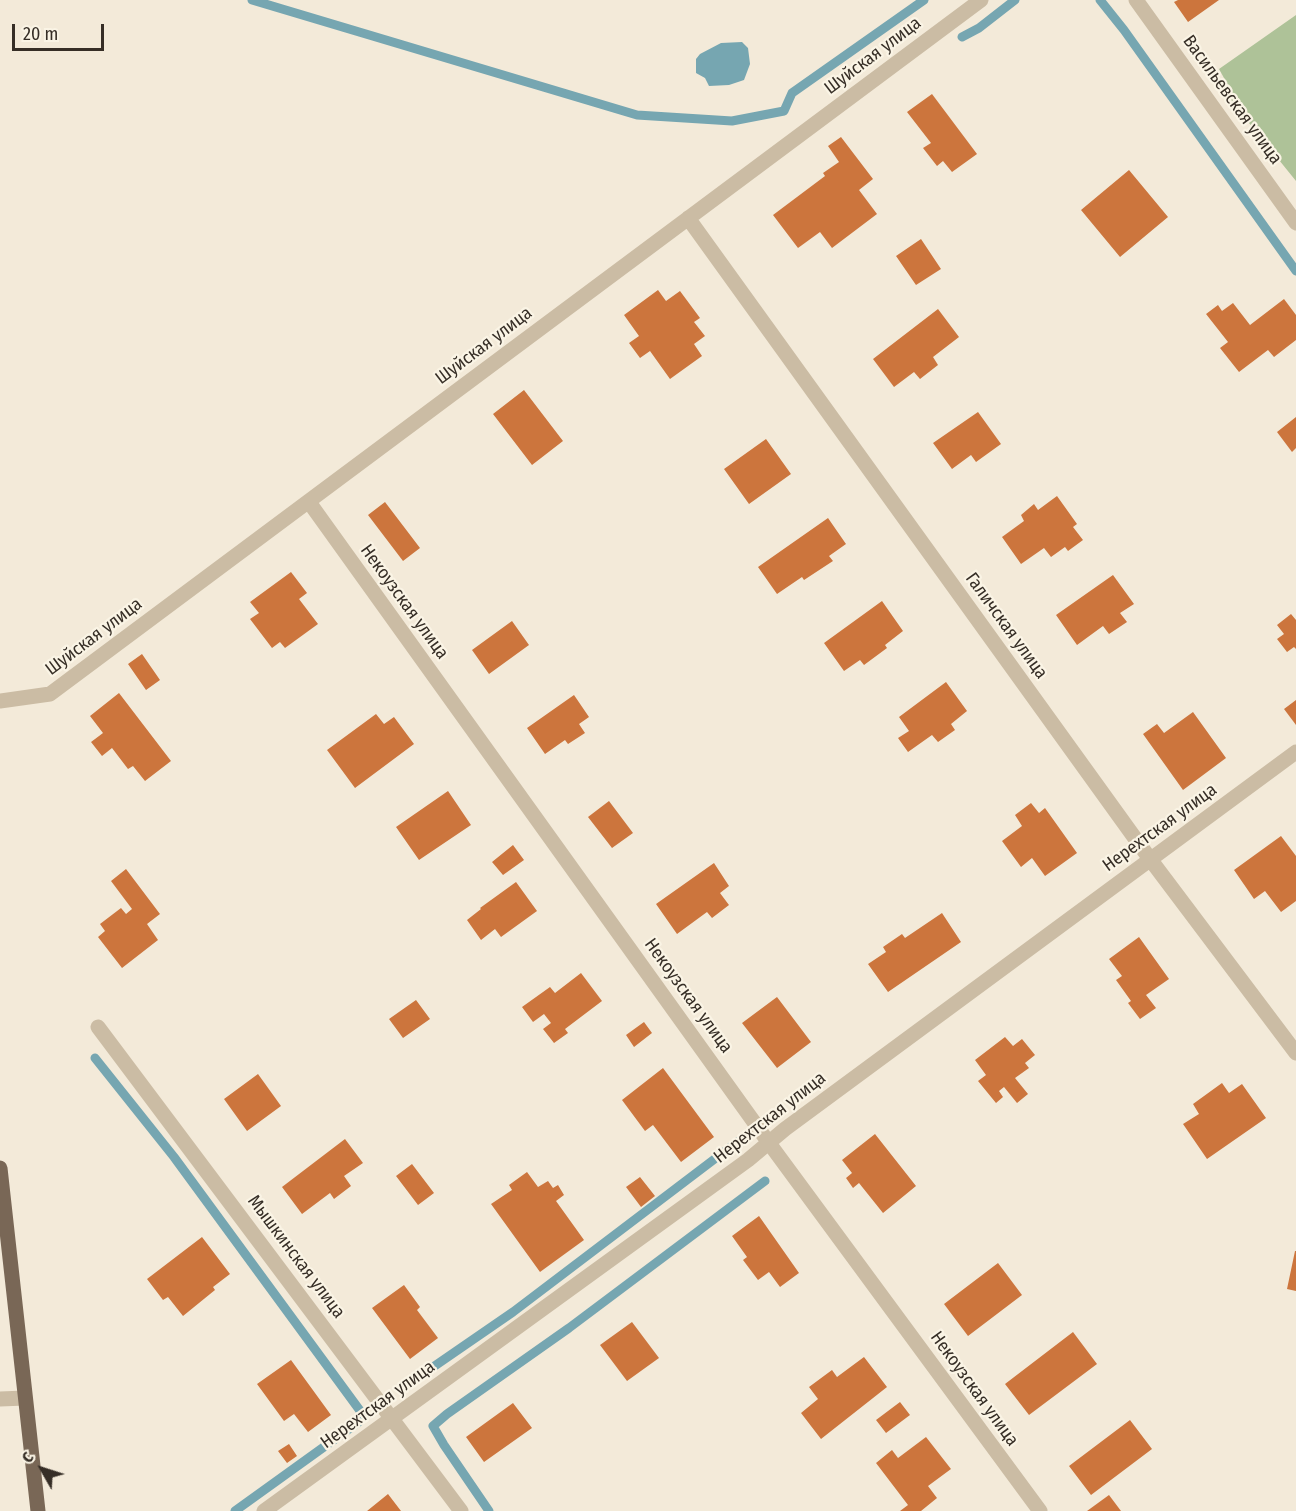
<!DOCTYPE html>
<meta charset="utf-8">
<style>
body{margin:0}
#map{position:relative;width:1296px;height:1511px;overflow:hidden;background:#f3ead9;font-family:"Fira Sans Condensed",sans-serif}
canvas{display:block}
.north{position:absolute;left:12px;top:1439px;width:60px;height:60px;-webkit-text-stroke:4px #faf4e5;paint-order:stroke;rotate:309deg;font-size:16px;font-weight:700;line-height:24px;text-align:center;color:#362e26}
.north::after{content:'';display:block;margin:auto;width:21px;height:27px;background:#362e26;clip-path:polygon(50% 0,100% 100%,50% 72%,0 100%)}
.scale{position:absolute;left:12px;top:24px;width:92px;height:27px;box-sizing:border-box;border:3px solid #362e26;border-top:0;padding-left:8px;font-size:18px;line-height:21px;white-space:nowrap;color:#362e26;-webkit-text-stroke:4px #faf4e5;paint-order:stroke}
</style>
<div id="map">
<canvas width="1296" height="1511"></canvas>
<div class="north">С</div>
<div class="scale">20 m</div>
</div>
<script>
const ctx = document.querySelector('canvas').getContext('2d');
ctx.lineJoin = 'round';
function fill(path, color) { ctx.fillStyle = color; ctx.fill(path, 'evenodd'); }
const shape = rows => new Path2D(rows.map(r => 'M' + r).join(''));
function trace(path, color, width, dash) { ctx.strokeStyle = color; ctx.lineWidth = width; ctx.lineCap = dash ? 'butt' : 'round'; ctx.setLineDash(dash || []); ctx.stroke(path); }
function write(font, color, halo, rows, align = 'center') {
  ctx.font = font + ' "Fira Sans Condensed",sans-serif'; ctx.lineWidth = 4.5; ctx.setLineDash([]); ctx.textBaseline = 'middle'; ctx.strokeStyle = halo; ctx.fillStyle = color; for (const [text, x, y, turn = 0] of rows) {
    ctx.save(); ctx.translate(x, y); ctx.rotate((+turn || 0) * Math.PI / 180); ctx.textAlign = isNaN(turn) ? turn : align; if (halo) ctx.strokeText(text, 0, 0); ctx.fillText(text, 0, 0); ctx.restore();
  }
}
const green = shape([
 [1296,15,1296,181,1232,102,1229,87,1219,69]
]);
const water = shape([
 [742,42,748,48,750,64,744,80,729,85,709,86,705,78,696,73,696,59,700,54,721,43]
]);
const stream = shape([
 [252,0,637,115,732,121,784,111,792,93,924,0],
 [1100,0,1124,30,1296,271],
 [962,37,979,28,1015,0],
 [95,1058,174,1157,361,1412,360,1421,235,1511],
 [407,1385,513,1312,737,1142],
 [489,1511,444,1445,433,1426,447,1414,569,1328,765,1181]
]);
const building = shape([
 [1178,0,1219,0,1188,22,1174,2],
 [932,94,977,154,952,172,943,161,937,166,923,148,931,143,907,112],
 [841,137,873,179,859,190,877,214,832,248,820,232,798,248,773,215,825,176,823,173,839,162,828,146],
 [1129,170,1168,217,1120,257,1081,210],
 [921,239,941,269,916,285,896,256],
 [658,290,666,301,680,291,700,318,694,322,705,336,694,344,702,356,670,379,650,351,640,358,629,343,639,336,624,315],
 [1284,299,1296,315,1296,340,1274,357,1268,350,1239,372,1220,348,1228,342,1206,314,1218,305,1222,311,1233,303,1250,325],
 [938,309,959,337,933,357,938,365,920,379,914,372,894,387,873,359],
 [524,390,563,441,532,465,493,414],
 [978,412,1001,444,976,462,971,455,952,469,933,443],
 [1296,417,1296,448,1292,452,1277,432],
 [766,439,791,474,749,504,724,469],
 [1057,496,1077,524,1073,527,1083,540,1068,551,1065,547,1051,557,1044,548,1021,564,1002,537,1024,521,1021,515,1034,504,1038,510],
 [385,502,420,548,403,561,368,515],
 [828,518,846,544,829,556,833,561,804,580,802,577,777,594,758,567],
 [291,572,307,593,299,599,318,624,285,648,280,642,272,648,250,619,259,613,250,602],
 [1113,575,1134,604,1120,613,1127,622,1109,634,1103,626,1077,645,1056,615],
 [882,601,903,631,885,645,887,648,864,665,860,660,844,671,824,643],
 [1291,614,1296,620,1296,649,1294,647,1287,652,1277,639,1284,634,1277,625],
 [512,621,529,645,489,674,472,650],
 [142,654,160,680,146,690,128,664],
 [946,682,967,711,951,724,955,730,938,742,932,735,908,752,898,738,909,731,899,717],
 [119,693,171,761,145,781,133,766,128,769,112,748,102,756,91,742,103,733,90,716],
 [574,695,589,717,579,724,585,733,568,744,565,740,545,754,527,728],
 [1296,700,1296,725,1284,709],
 [1193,712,1226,758,1183,790,1143,734,1157,724,1164,733],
 [376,714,384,724,394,717,414,744,355,788,327,750],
 [448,791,471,825,419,860,396,827],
 [609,801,633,833,612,848,588,817],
 [1031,803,1039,813,1045,808,1077,853,1045,876,1032,858,1021,867,1002,841,1022,826,1015,815],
 [1281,836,1296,856,1296,901,1281,912,1265,891,1254,899,1234,870],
 [513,845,524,860,503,875,492,862],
 [714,863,729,886,720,893,729,905,712,918,707,912,677,934,656,904],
 [126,869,160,914,147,924,158,940,122,968,98,937,105,931,100,924,121,908,126,914,132,909,111,881],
 [516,882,537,911,501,937,495,929,481,940,467,920,481,909,480,908],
 [942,913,961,942,888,992,868,964,886,952,883,947,902,934,905,938],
 [1139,937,1169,979,1146,995,1156,1008,1140,1019,1128,1003,1131,1001,1116,980,1122,976,1109,959],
 [581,973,602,1001,565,1029,568,1033,554,1043,543,1029,551,1023,544,1014,533,1022,522,1007,550,987,555,993],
 [777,997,811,1042,777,1068,742,1023],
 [416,1000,430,1019,403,1038,389,1019],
 [644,1022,652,1033,634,1047,626,1035],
 [1005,1037,1013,1046,1022,1039,1035,1055,1025,1063,1029,1068,1015,1078,1028,1094,1017,1103,1004,1087,999,1091,1003,1097,996,1103,978,1081,986,1075,975,1060],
 [663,1068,714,1137,681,1162,653,1125,645,1131,622,1100],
 [258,1074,281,1106,247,1131,224,1099],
 [1222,1083,1229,1093,1242,1084,1266,1118,1207,1159,1183,1124,1199,1114,1193,1104],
 [875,1134,916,1186,883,1213,859,1183,853,1188,846,1178,852,1173,842,1160],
 [345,1139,363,1163,344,1176,351,1186,334,1199,330,1193,302,1214,282,1187],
 [412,1164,434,1193,418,1205,396,1176],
 [527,1172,538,1187,548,1181,553,1188,558,1185,564,1195,556,1201,584,1240,540,1272,491,1204,512,1190,509,1185],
 [640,1177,655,1196,641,1207,626,1187],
 [759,1216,799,1273,780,1287,769,1272,758,1280,743,1260,747,1257,732,1236],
 [202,1237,230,1274,213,1287,215,1290,183,1316,168,1297,163,1300,147,1279],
 [1295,1251,1296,1251,1296,1291,1287,1289],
 [998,1263,1022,1295,968,1336,944,1304],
 [404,1285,420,1307,417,1310,438,1338,410,1359,372,1308],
 [632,1322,659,1358,627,1381,600,1345],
 [1073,1332,1097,1364,1029,1415,1005,1384],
 [864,1357,887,1387,821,1439,801,1413,818,1399,809,1387,832,1370,837,1377],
 [291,1360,331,1415,308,1432,294,1414,284,1421,257,1384],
 [900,1402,910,1415,886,1433,876,1420],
 [513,1403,532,1428,484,1462,466,1437],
 [1130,1420,1152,1449,1091,1495,1069,1466],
 [926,1437,951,1469,928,1486,937,1498,921,1511,900,1511,908,1505,876,1463,892,1450,898,1458],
 [289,1444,297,1456,287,1463,278,1451],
 [388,1494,401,1511,367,1511],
 [1109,1495,1121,1511,1087,1511]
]);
const lane = shape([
 [0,1399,25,1398]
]);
const street = shape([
 [1136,0,1296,223],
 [688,218,1150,859,1296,1053],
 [309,502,769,1143,1040,1511],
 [0,701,50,694,981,0],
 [98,1027,461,1511],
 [264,1511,748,1160,785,1129,1296,752]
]);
const primary = shape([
 [0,1168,38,1511]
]);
const streetNames = [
 ["Шуйская улица",873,56,-37],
 ["Васильевская улица",1232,100,54],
 ["Шуйская улица",484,346,-37],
 ["Некоузская улица",404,602,54],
 ["Галичская улица",1006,626,54],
 ["Шуйская улица",94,637,-37],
 ["Нерехтская улица",1160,828,-36],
 ["Некоузская улица",688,996,54],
 ["Нерехтская улица",770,1118,-38],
 ["Мышкинская улица",296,1257,53],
 ["Некоузская улица",974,1389,54],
 ["Нерехтская улица",378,1405,-36]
];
fill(green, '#aec298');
fill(water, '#76a6b1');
trace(stream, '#76a6b1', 9);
fill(building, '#cc753d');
trace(lane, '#cbbca4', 15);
trace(street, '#cbbca4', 15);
trace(primary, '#796756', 15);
write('18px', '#362e26', '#faf4e5', streetNames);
</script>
